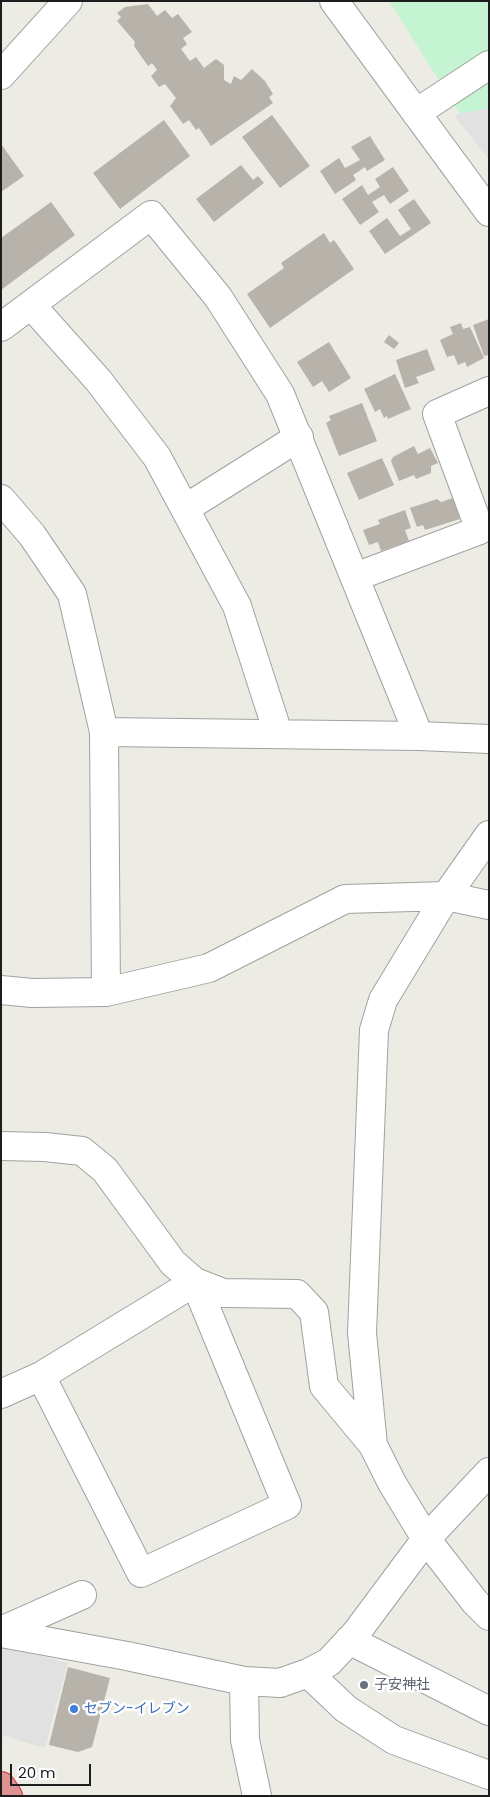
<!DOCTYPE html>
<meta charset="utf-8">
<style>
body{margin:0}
#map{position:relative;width:490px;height:1797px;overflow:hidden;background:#edece4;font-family:Poppins,sans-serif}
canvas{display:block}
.frame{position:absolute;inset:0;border:2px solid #1d1d1d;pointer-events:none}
.scale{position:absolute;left:10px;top:1764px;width:81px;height:22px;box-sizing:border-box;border:2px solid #1d1d1d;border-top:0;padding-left:6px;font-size:15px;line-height:18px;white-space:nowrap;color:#1d1d1d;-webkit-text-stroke:4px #fff;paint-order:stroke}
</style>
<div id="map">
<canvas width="490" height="1797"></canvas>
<div class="frame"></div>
<div class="scale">20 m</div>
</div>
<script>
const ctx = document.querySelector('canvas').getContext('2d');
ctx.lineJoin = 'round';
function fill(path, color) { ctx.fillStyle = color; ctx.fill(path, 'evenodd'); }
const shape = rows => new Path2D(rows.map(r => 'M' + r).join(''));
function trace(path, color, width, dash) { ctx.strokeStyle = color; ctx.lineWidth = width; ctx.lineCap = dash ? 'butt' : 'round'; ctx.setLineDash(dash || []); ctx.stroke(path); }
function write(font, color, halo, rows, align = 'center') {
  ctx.font = font + ' Poppins,"Noto Sans JP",sans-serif'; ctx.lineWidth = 5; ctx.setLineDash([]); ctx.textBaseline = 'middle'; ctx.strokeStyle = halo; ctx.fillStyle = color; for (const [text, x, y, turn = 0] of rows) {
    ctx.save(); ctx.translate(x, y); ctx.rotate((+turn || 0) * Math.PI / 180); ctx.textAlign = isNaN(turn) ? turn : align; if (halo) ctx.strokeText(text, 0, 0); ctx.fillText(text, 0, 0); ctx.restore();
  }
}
const park = shape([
 [389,1,489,1,489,160]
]);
const parking = shape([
 [489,108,489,160,454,115],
 [1,1646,68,1663,45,1748,1,1735]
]);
const building = shape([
 [148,4,157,16,165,10,172,18,178,14,192,32,183,38,187,44,181,49,190,61,196,57,204,68,216,59,224,65,224,80,231,84,234,76,241,80,252,69,265,81,273,94,269,97,273,103,211,146,199,128,196,130,189,120,183,124,170,106,176,98,165,84,159,87,151,76,157,70,152,63,148,66,134,46,135,42,117,21,121,17,117,13,125,7],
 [272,115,310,166,280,188,242,137],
 [164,120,190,156,120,209,93,173],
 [370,136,385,160,367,171,365,167,353,175,356,180,335,194,320,171,339,158,345,168,360,160,351,147],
 [1,144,24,176,1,192],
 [241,165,253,180,258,176,264,183,214,222,196,199],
 [393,167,409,191,390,204,384,195,372,202,379,212,360,225,342,199,362,185,368,195,380,187,375,179],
 [414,199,431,223,385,254,369,231,387,218,400,236,411,229,398,210],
 [51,202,75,235,1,290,1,238],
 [324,233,330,243,334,240,354,269,270,328,247,294,284,268,281,263],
 [489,319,489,355,484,356,473,325],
 [461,323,463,329,470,327,484,358,467,367,465,362,458,365,454,355,447,357,440,340,453,334,450,327],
 [389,335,399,343,394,349,384,342],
 [329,342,351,378,329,392,322,381,313,387,297,362],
 [427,349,435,370,416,377,419,383,405,388,396,360],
 [395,374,411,409,388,419,387,416,384,418,380,409,375,412,364,389],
 [362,403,377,441,339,456,326,423,331,420,329,416],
 [414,446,418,454,430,448,438,463,431,466,431,473,416,479,414,475,399,481,391,461,393,457],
 [382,458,394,485,359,500,347,473],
 [453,498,460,519,425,530,423,525,417,527,410,508,437,499,441,502],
 [405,510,411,528,405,530,409,541,381,551,378,542,369,545,363,530,380,524,378,520],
 [68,1667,110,1678,92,1747,78,1752,49,1745]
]);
const minor = shape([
 [334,1,489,212],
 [1,75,68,1],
 [416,113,489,65],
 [31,305,98,380,157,457,237,606,278,733],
 [1,327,151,215,218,297,280,394,419,736],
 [1,499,32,535,72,594,104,732,106,992],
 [186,508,299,437],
 [355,577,480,530,437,414,489,391],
 [104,732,419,736,489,739],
 [489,835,446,896,383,1000,374,1030,362,1333,373,1445,392,1483,426,1539,475,1602,489,1616],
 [1,990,32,993,106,992,209,968,345,899,446,896,489,905],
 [1,1146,45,1147,82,1151,105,1170,173,1263,195,1282,223,1293,297,1294,314,1312,324,1386,373,1445],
 [195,1282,287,1505,141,1573,41,1376,195,1282],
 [1,1394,41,1376],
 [1,1631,82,1595],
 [1,1633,127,1656,244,1681,280,1683,308,1673,329,1662,356,1633,426,1539,489,1472],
 [349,1640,489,1711],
 [308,1673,346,1709,394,1740,489,1775],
 [244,1681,245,1740,257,1796]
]);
const highway = shape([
 [1,1786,8,1796]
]);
const markers = [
 [364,1685,5,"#6b7280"],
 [74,1709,5,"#3f7fe0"]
];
const worshipNames = [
 ["子安神社",374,1685]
];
const shopNames = [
 ["セブン-イレブン",84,1709]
];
fill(park, '#c4f4d1');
fill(parking, '#e1e1e1');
fill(building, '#b7b2aa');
trace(minor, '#a1a1a1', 30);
trace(highway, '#ca3349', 30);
trace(minor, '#fff', 28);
trace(highway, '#df9292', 28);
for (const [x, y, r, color] of markers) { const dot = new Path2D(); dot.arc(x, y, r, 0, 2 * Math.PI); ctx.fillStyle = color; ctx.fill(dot); trace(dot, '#fff', 2); }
write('14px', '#5b616d', '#fff', worshipNames, 'left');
write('14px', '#366cbe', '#fff', shopNames, 'left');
</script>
